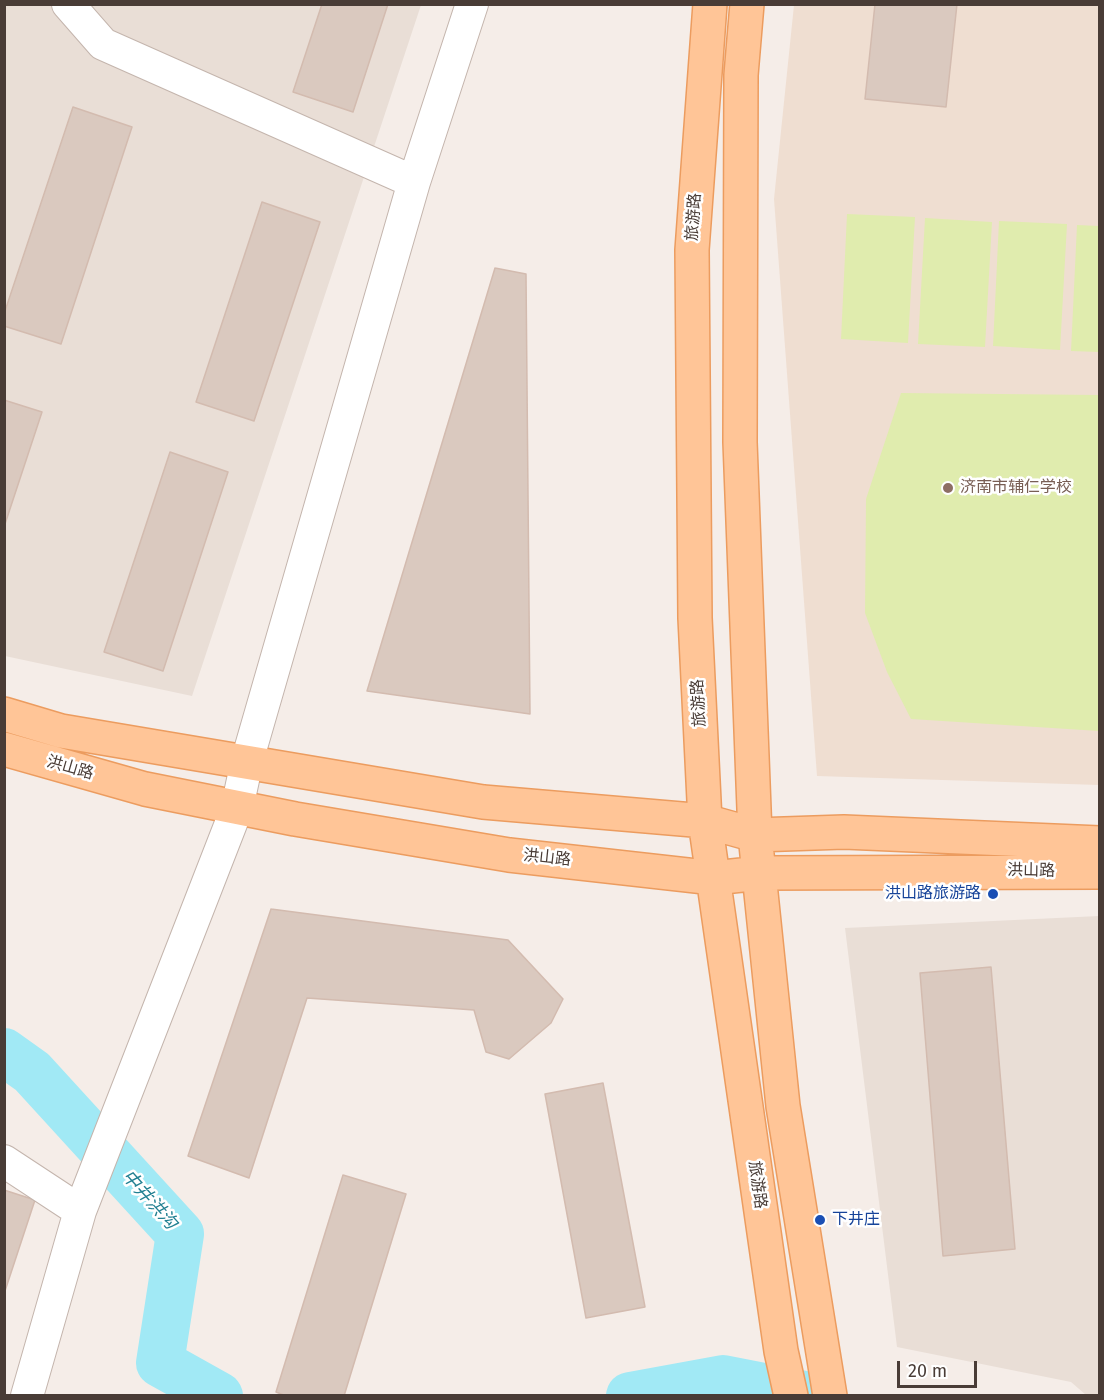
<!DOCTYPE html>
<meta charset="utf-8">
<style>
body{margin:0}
#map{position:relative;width:1104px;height:1400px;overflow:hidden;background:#f5ede8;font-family:"Fira Sans",sans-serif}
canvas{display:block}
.frame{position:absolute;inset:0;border:6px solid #493c36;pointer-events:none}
.scale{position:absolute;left:897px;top:1361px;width:80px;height:27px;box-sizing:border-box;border:3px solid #493c36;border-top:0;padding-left:8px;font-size:18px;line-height:21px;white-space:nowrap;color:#493c36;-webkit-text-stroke:4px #fff;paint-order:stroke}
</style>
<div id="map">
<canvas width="1104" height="1400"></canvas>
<div class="frame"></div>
<div class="scale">20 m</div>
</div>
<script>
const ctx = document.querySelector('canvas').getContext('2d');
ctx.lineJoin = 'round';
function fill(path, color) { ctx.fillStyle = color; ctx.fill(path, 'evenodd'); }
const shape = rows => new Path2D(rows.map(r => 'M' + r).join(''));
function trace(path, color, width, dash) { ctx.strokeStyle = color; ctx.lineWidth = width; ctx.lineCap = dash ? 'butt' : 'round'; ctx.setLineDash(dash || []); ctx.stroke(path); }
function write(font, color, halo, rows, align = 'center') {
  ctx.font = font + ' "Fira Sans","Noto Sans SC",sans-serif'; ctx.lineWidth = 5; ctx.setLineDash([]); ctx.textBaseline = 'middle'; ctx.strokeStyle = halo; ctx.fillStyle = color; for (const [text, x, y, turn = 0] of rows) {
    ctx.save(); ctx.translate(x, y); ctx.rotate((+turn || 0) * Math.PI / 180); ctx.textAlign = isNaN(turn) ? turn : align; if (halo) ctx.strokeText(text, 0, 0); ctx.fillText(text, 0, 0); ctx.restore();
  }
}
const residential = shape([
 [5,5,421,5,192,696,5,656],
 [1099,916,1099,1395,1086,1395,1071,1382,897,1347,845,928]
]);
const education = shape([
 [794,5,1099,5,1099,785,817,776,774,199]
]);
const green = shape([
 [847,214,915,217,908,343,841,339],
 [925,218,992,222,985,347,918,344],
 [999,221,1067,224,1060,350,993,346],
 [1077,225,1099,226,1099,352,1071,351],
 [901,393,1099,395,1099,731,911,719,887,672,865,613,866,499]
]);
const river = shape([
 [4,1052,32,1072,180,1234,160,1363,219,1396],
 [630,1396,723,1379,810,1396]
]);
const building = shape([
 [322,4,388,4,353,112,293,92,322,4],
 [875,4,957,4,946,107,865,99,875,4],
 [73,107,132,127,61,344,4,326,4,314,73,107],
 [262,202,320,222,254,421,196,402,262,202],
 [495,268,526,274,530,714,367,691,495,268],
 [4,400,42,412,4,527,4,400],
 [170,452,228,472,163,671,104,652,170,452],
 [271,909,508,940,563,999,551,1023,509,1059,486,1052,474,1010,307,998,249,1178,188,1156,271,909],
 [991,967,1015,1249,943,1256,920,973,991,967],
 [603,1083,645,1307,586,1318,545,1094,603,1083],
 [343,1175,406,1194,344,1396,286,1396,276,1392,343,1175],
 [4,1190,35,1200,4,1294,4,1190]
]);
const minor = shape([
 [68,4,103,44,414,182],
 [4,1161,80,1211],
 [27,1396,80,1211,237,808,247,761,414,182,472,4]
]);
const major = shape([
 [710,4,692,250,695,618,705,821,781,1351,791,1396],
 [747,4,741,75,740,442,755,835,783,1106,830,1396],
 [4,714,61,731,483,802,705,821,755,835,844,832,1100,843],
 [4,749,145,789,295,819,509,855,714,878,760,873,1100,872]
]);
const markers = [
 [948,488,6,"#8d6e63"],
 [993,894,6,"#1a4fb4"],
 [820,1220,6,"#1a4fb4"]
];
const streetNames = [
 ["旅游路",694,217,-86],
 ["旅游路",699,703,-93],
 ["洪山路",70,768,16],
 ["洪山路",547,858,6],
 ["洪山路",1031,871,1],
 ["旅游路",757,1185,82]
];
const educationNames = [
 ["济南市辅仁学校",960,488]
];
const transitNames = [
 ["洪山路旅游路",981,894],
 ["下井庄",832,1220,"left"]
];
const waterNames = [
 ["中井洪沟",149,1200,48]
];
fill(residential, '#e9ded6');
fill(education, '#efded1');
fill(green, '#e0ecae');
trace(river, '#a1e9f5', 48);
fill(building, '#dac9bf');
trace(building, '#d3bbaf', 1.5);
trace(minor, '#c4b5ad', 34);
trace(major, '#ec9c5f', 36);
trace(minor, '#fff', 32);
trace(major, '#ffc597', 33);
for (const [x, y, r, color] of markers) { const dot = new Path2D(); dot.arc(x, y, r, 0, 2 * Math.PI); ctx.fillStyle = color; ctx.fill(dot); trace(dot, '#fff', 2); }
write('16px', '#493c36', '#fff', streetNames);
write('16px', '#785e54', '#fff', educationNames, 'left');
write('16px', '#164399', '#fff', transitNames, 'right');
write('italic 18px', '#228092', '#fff', waterNames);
</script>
